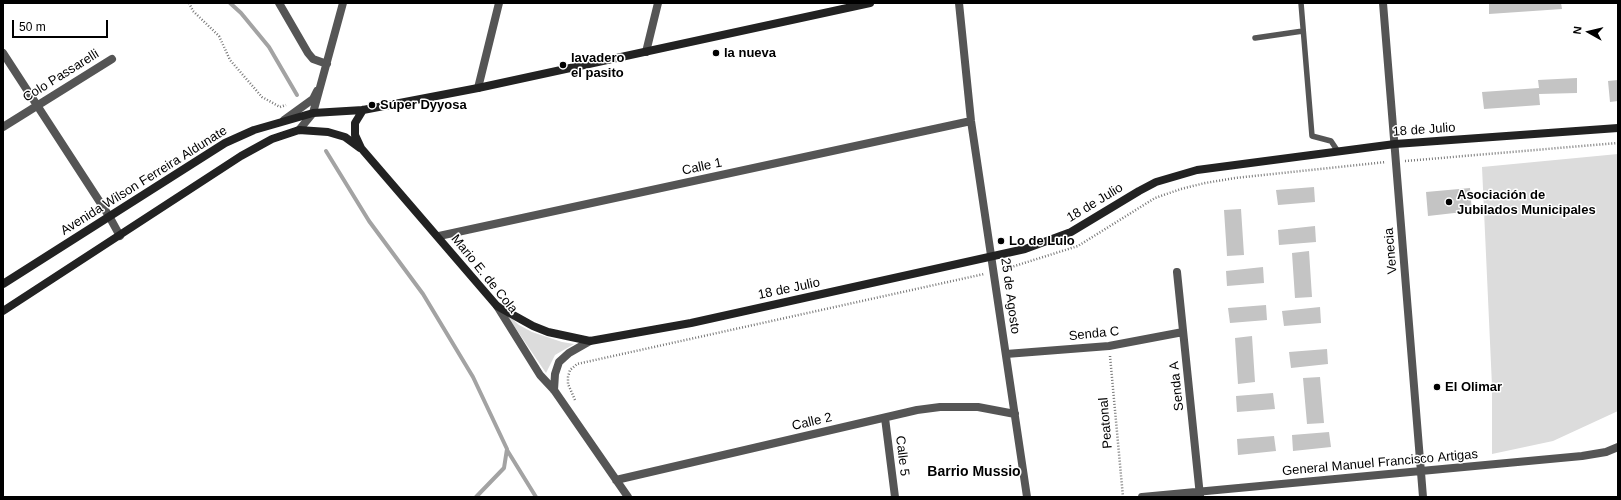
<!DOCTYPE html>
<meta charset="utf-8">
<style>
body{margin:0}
#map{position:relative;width:1621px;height:500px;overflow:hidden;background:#fff;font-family:Helvetica,sans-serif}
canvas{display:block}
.frame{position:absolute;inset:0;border:4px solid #000;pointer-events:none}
.north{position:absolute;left:1569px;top:12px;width:40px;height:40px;-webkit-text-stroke:3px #fff;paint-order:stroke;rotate:278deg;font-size:11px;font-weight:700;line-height:16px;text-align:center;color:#000}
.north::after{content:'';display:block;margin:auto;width:14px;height:18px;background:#000;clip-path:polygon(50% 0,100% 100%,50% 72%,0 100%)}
.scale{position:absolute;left:12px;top:20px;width:96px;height:18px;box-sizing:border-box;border:2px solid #000;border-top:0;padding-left:5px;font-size:12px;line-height:14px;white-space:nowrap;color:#000;-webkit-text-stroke:3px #fff;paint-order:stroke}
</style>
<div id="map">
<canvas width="1621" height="500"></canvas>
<div class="frame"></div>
<div class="north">N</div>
<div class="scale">50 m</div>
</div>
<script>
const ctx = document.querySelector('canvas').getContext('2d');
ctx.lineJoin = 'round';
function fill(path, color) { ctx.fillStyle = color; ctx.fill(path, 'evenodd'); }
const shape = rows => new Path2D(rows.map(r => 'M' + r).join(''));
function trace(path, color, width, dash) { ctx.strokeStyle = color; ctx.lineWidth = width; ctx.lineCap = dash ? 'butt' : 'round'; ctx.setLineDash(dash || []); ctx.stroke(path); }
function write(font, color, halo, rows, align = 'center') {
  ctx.font = font + ' Helvetica,sans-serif'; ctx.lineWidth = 3; ctx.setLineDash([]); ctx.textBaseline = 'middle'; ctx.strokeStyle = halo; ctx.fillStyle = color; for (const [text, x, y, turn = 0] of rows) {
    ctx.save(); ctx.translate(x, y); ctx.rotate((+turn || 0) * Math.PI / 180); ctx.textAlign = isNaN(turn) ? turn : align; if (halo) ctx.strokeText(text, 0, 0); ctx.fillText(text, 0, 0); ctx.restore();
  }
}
const green = shape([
 [1618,154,1618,411,1553,441,1492,454,1492,386,1482,167],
 [509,316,519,325,532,332,562,342,574,344,555,355,546,373,508,317]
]);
const stream = shape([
 [230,3,241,13,269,47,297,95],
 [326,151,369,221,423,294,473,377,507,449,504,468,476,497],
 [507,450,536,497]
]);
const building = shape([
 [1489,3,1561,3,1562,9,1489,14],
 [1577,78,1577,93,1539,94,1540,105,1484,109,1482,92,1539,88,1538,80],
 [1618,80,1618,101,1610,102,1608,81],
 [1314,187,1315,202,1278,205,1276,190],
 [1470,188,1472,211,1428,216,1426,192],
 [1241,209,1244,255,1227,256,1224,210],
 [1315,226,1316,242,1279,245,1278,230],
 [1309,251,1312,297,1295,298,1292,253],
 [1263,267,1264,283,1227,286,1226,271],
 [1266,305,1267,320,1230,323,1228,308],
 [1320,307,1321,323,1284,326,1282,311],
 [1252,336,1255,382,1238,384,1235,338],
 [1327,349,1328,364,1291,368,1289,352],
 [1320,377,1324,423,1307,424,1303,378],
 [1273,393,1275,409,1237,412,1236,396],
 [1329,432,1331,447,1293,451,1292,435],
 [1274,436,1276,451,1238,455,1237,439]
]);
const path = shape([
 [189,3,193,11,219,36,230,60,262,97,280,107,286,105],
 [1405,161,1618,143],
 [1002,270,1078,246,1155,198,1181,189,1205,183,1235,178,1386,162],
 [1110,356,1123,497],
 [575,400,568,384,568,377,570,370,577,364,984,274]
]);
const lane = shape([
 [1301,3,1312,136,1331,141,1337,150],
 [1255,38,1303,31]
]);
const street = shape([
 [279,3,308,53,313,59,327,64],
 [959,3,971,121,1027,497],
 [1383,3,1423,497],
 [646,52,658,3],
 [3,53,109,216,120,236],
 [478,88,499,3],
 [284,120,313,99,317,91],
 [3,127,112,59],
 [299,130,313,113,343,3],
 [439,236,971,121],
 [1177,272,1200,496],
 [497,306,540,375,554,390,628,497],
 [1006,354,1109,346,1183,332],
 [554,390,555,374,559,362,569,353,590,341],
 [885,418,895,497],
 [616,480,917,410,940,407,978,407,1015,414],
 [1142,497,1582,456,1606,452,1618,447]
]);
const secondary = shape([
 [363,110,355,123,355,135,361,148,497,306,533,326,548,332,590,341,691,323,1025,249,1071,232,1139,191,1156,182,1197,170,1395,144,1618,128],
 [3,284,225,143,254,130,313,113,363,110,478,88,870,3],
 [3,311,241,156,272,139,299,130,328,132,345,137,360,148]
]);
const markers = [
 [716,53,4,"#000"],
 [563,65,4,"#000"],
 [372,105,4,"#000"],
 [1449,202,4,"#000"],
 [1001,241,4,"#000"],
 [1437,387,4,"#000"]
];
const poiNames = [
 ["la nueva",724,53],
 ["lavadero",571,58],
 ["el pasito",571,73],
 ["Súper Dyyosa",380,105],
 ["Asociación de",1457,195],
 ["Jubilados Municipales",1457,210],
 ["Lo de Lulo",1009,241],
 ["El Olimar",1445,387]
];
const streetNames = [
 ["Colo Passarelli",61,76,-32],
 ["18 de Julio",1424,130,-4],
 ["Calle 1",702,167,-12],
 ["Avenida Wilson Ferreira Aldunate",144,181,-32],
 ["18 de Julio",1095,203,-31],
 ["Venecia",1391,251,-95],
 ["Mario E. de Cola",484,274,51],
 ["18 de Julio",789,289,-12],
 ["25 de Agosto",1010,296,82],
 ["Senda C",1094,334,-6],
 ["Senda A",1177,386,-96],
 ["Calle 2",812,422,-13],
 ["Peatonal",1106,423,-95],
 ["Calle 5",902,456,83],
 ["General Manuel Francisco Artigas",1380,463,-5]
];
const neighbourhoodNames = [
 ["Barrio Mussio",974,472]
];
fill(green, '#dcdcdc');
trace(stream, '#a3a3a3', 4);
fill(building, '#c4c4c4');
trace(path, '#777', 2.5, [1, 2]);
trace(lane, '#555', 5.5);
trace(street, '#555', 8);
trace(secondary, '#222', 8);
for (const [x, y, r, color] of markers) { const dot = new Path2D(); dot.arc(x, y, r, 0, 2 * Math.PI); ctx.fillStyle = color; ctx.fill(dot); trace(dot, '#fff', 1.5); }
write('bold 13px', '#000', '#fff', poiNames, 'left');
write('13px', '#000', '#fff', streetNames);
write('bold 14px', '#000', '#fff', neighbourhoodNames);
</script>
